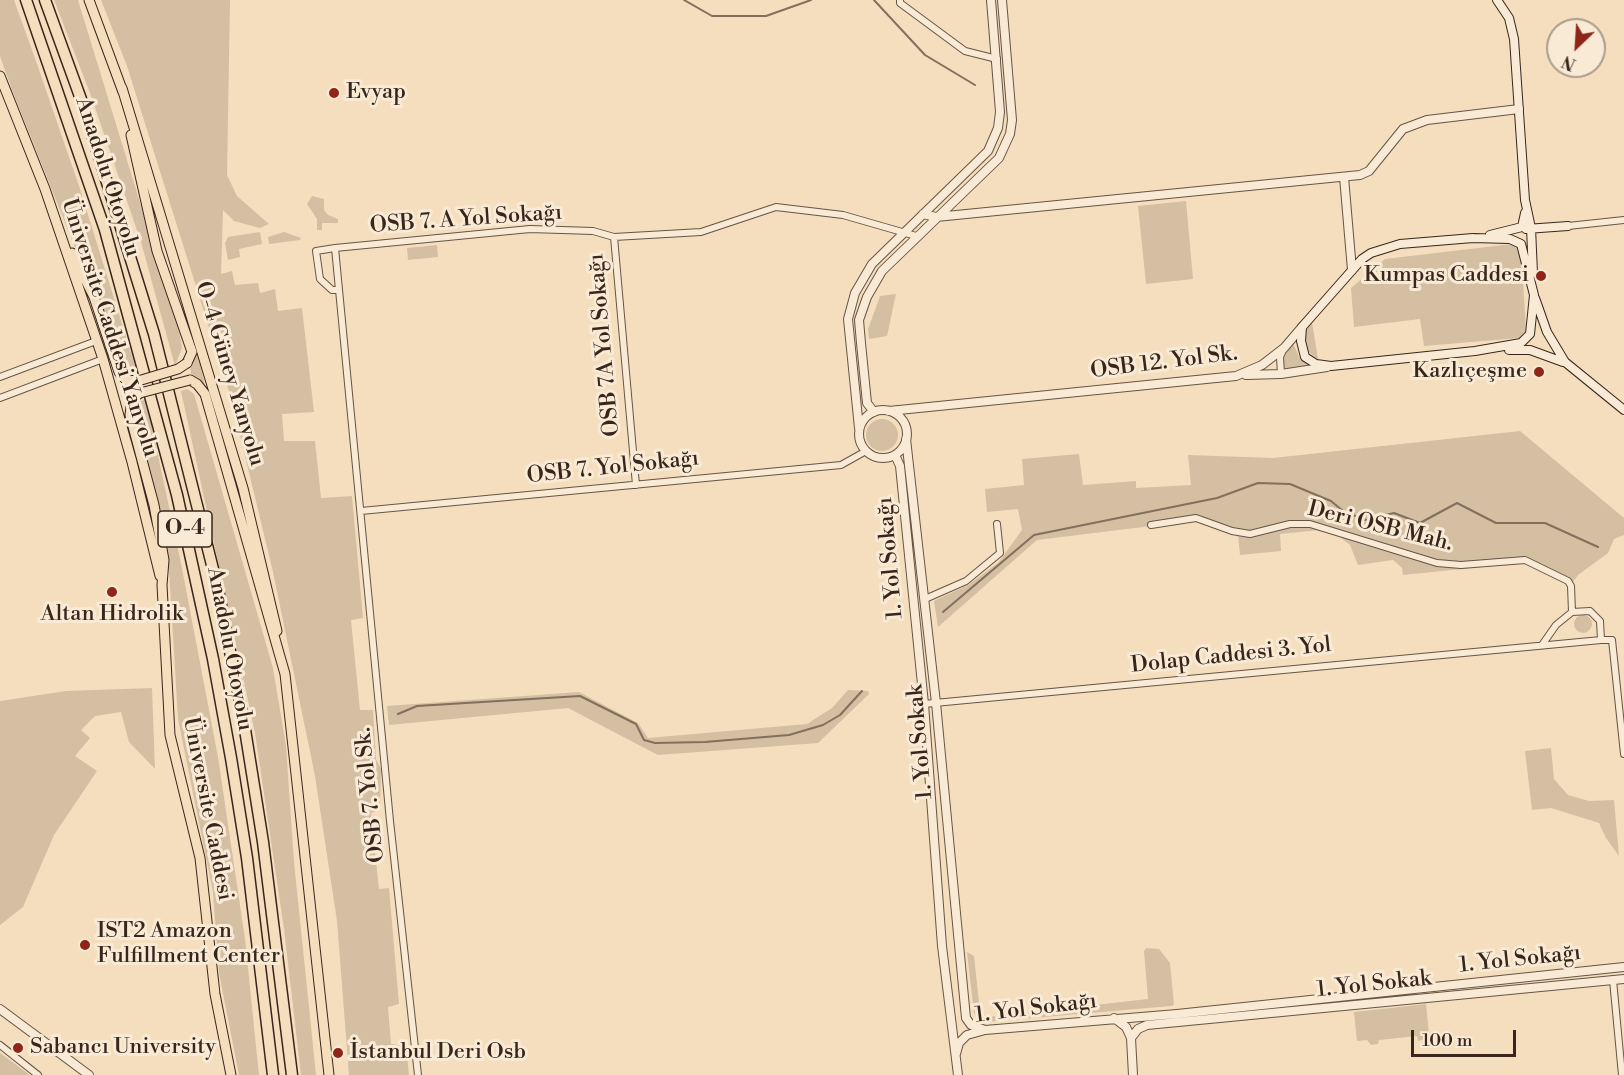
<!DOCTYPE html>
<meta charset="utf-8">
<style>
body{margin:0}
#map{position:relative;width:1624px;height:1075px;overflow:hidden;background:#f4debe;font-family:"Libre Bodoni",serif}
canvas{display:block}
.north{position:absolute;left:1546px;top:18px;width:60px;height:60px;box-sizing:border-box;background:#f8ead5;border:2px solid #ab9c8b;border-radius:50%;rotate:205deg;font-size:16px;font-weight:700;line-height:24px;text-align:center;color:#38261d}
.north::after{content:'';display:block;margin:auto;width:21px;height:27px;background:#8f2418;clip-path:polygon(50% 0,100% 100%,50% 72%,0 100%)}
.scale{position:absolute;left:1411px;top:1030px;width:105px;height:27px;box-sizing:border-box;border:3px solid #38261d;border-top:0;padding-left:8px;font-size:18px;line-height:21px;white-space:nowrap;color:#38261d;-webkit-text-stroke:4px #f8ead5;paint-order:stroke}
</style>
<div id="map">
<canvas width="1624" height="1075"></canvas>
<div class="north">N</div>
<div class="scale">100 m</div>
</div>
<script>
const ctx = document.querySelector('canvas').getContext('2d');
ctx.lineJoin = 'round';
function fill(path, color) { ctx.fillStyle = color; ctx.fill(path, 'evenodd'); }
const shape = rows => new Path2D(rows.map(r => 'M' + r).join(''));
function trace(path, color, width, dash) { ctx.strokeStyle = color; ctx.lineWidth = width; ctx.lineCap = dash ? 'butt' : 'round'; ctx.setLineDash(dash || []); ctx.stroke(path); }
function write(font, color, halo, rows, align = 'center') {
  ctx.font = font + ' "Libre Bodoni",serif'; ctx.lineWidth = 6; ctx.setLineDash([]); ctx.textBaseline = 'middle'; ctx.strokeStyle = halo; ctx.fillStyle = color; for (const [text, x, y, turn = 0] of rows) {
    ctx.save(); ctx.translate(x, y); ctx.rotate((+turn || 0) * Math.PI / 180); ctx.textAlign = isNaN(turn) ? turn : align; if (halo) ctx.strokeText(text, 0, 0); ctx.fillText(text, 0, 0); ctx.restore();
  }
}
const green = shape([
 [0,0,14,0,36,61,80,189,137,372,133,376,124,370,12,90,0,56],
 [54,0,78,0,179,330,182,348,175,366,141,242,90,93],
 [101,0,230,0,227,175,237,196,269,224,260,228,234,221,223,210,221,274,232,271,235,285,258,283,260,293,275,289,278,311,302,308,314,412,282,414,284,441,315,441,321,498,352,496,363,618,351,620,360,710,373,710,376,759,381,769,380,810,371,813,379,889,389,888,399,1004,388,1007,391,1044,406,1046,409,1075,349,1075,337,921,315,776,273,572,231,398,127,66],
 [312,196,324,199,324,210,328,215,338,219,338,223,322,223,322,230,317,230,317,219,307,204],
 [1186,201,1193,279,1146,284,1138,206],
 [260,232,262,244,239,249,240,257,228,260,225,243,228,237],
 [284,232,301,238,300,240,269,244,268,237],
 [1512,244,1521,249,1526,330,1519,338,1424,346,1420,319,1354,327,1351,288,1385,259],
 [437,245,438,257,408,260,407,248],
 [896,294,887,336,869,339,868,329,880,296],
 [1312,322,1318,359,1306,350,1304,339,1305,331],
 [1293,343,1300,359,1310,367,1284,369,1281,359],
 [197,350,205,385,191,374,190,366],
 [187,389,194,394,273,668,286,746,294,862,316,1075,301,1075,284,929,255,733,181,391],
 [146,399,181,563,218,757,245,939,259,1075,239,1075,219,973,213,892,178,719,169,570,135,411,139,402],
 '866 435a16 16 0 1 1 32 0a16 16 0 1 1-32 0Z',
 [1520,431,1624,518,1624,535,1614,539,1608,553,1578,575,1570,586,1566,579,1531,562,1403,575,1402,568,1393,560,1358,565,1350,545,1330,529,1280,534,1281,551,1240,555,1238,535,1200,520,1037,540,938,627,934,601,968,585,998,563,1022,530,1018,509,987,512,985,489,1024,485,1022,459,1079,454,1083,485,1136,481,1136,488,1191,485,1188,455,1273,458],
 '1574 624a9 9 0 1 1 18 0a9 9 0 1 1-18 0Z',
 [152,688,155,769,129,742,121,712,95,716,81,730,90,738,75,756,97,771,54,835,23,907,0,925,0,701,66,691],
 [848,690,868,691,869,694,818,743,658,755,568,708,389,725,387,706,579,692,638,723,648,738,807,724,832,708],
 [1551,748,1554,779,1568,795,1589,801,1614,800,1619,856,1606,838,1599,823,1551,808,1532,810,1525,751],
 [1146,948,1159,949,1170,963,1174,1005,1171,1006,986,1022,979,1020,974,1013,967,952,974,956,980,1012,988,1017,1148,999,1144,951],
 [1426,1004,1429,1034,1425,1039,1418,1041,1417,1036,1379,1040,1378,1044,1371,1045,1367,1040,1357,1041,1354,1012],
 [0,1053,26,1072,29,1075,0,1075]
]);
const stream = shape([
 [684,0,712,16,766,16,811,0],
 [874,0,925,55,975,85],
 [943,612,1034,535,1217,498,1258,483,1290,484,1331,501,1343,511,1365,520,1394,513,1420,523,1457,503,1496,523,1545,523,1598,547],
 [398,714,417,706,580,696,636,724,644,740,655,743,705,742,789,735,823,725,840,715,862,691]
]);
const minor = shape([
 [900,0,900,3,965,51,997,59],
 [1568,226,1624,220],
 [614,237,636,485],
 [335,248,530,229,593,231,614,237,701,232,776,207,843,215,916,236],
 [338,290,332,290,320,279,316,251,335,248,390,821,418,1075],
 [1281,374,1280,357,1284,348],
 [0,377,96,341],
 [0,398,103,359],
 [361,511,841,465,866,451],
 [1151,525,1196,518,1232,531,1250,534,1290,524,1310,524,1437,563,1461,565,1525,560,1568,581,1571,586,1572,612],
 [925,599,966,581,1000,553,997,524],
 [1601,640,1612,640,1624,754],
 [924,704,1601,640,1600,621,1590,611,1572,612,1556,625,1542,645],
 [1613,980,1622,1075],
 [0,1045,38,1075]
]);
const tertiary = shape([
 [1344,177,1352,270],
 [923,214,936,217,1360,175,1369,171,1403,129,1427,120,1519,109],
 [1246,375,1281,374,1327,367],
 '859 434a24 24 0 1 1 48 0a24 24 0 1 1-48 0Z',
 [889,411,1236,376,1262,365,1284,348,1302,327],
 [874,412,867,403,861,343,859,320,867,297,882,271,999,158,1010,134,1012,120,1002,0],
 [859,428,848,319,855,293,872,264,988,151,998,128,1000,112,991,0],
 [906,439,936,703,966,1018,971,1025,985,1030],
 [895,455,900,466,924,704,942,946,958,1075],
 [0,1009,89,1075],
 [1114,1018,1126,1027,1131,1038,1133,1075],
 [1131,1038,1138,1029,1147,1025,1624,979],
 [956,1054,959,1043,967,1035,985,1030,1177,1014,1624,967]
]);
const secondary = shape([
 [1497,0,1509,18,1514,39,1525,200,1531,228,1533,273],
 [1526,229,1568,226],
 [1490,235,1522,227,1525,213],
 [1473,238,1510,239,1521,244,1534,295,1530,334,1521,343,1475,351,1331,366,1316,364,1305,357,1301,341,1302,327,1362,259,1371,253,1400,244,1473,238],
 [1535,298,1547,332,1565,362,1624,410],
 [1509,350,1530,350,1563,362]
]);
const primary = shape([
 [89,0,123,92],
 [0,76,45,189,103,359,132,462,160,576],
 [122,88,243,488,277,631],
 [131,135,157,251,192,352,187,363],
 [72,253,94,297,119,372,126,380],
 [190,380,197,384,205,394,285,674,329,1075],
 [132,399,130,415,154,505,164,560,162,585,170,735,200,858,215,994,231,1075]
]);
const motorway = shape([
 [26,0,105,230,177,495,213,659,231,758,247,858,273,1075],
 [45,0,82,102,154,334,217,585,243,717,263,842,292,1075]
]);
const primaryBridge = shape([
 [126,380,138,381,178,369,187,363],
 [132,399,140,393,190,380]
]);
const markers = [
 [334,93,6,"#8f2418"],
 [1541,276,6,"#8f2418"],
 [1539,372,6,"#8f2418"],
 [112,592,6,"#8f2418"],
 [85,945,6,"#8f2418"],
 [18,1048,6,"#8f2418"],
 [338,1053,6,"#8f2418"]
];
const shields = [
 [185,529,54]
];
const shieldNames = [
 ["O-4",185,529]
];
const poiNames = [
 ["Evyap",346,93],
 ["Kumpas Caddesi",1529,276,"right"],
 ["Kazlıçeşme",1527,372,"right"],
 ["Altan Hidrolik",112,615,"center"],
 ["IST2 Amazon",97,932],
 ["Fulfillment Center",97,957],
 ["Sabancı University",30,1048],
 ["İstanbul Deri Osb",350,1053]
];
const streetNames = [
 ["Anadolu Otoyolu",107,177,72],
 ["OSB 7. A Yol Sokağı",466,220,-4],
 ["Üniversite Caddesi Yanyolu",109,328,72],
 ["OSB 7A Yol Sokağı",605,345,-95],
 ["OSB 12. Yol Sk.",1164,363,-7],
 ["O-4 Güney Yanyolu",229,374,73],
 ["OSB 7. Yol Sokağı",613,468,-6],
 ["Deri OSB Mah.",1380,527,14],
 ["1. Yol Sokağı",891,558,-95],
 ["Anadolu Otoyolu",229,649,79],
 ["Dolap Caddesi 3. Yol",1231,656,-6],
 ["1. Yol Sokak",921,742,-95],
 ["OSB 7. Yol Sk.",371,795,-96],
 ["Üniversite Caddesi",207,809,79],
 ["1. Yol Sokağı",1520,960,-6],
 ["1. Yol Sokak",1374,985,-6],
 ["1. Yol Sokağı",1036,1009,-7]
];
fill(green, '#d4bfa3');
trace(stream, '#826f5d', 2);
trace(minor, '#675445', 8);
trace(tertiary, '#675445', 10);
trace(secondary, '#38261d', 10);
trace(primary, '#38261d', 11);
trace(motorway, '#38261d', 13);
trace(minor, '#f8ead5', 6);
trace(tertiary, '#f8ead5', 8);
trace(secondary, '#f8ead5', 8);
trace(primary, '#f4debe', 9);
trace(motorway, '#f4debe', 10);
trace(primaryBridge, '#38261d', 11, []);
trace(primaryBridge, '#f4debe', 9);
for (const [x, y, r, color] of markers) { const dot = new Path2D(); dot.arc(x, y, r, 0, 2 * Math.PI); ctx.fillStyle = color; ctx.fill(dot); trace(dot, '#f8ead5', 2); }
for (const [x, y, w] of shields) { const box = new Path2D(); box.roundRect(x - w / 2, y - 18, w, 36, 4.5); ctx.fillStyle = '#f8ead5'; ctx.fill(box); trace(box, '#38261d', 1.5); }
write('bold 21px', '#38261d', null, shieldNames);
write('22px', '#38261d', '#f8ead5', poiNames, 'left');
write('22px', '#38261d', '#f8ead5', streetNames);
</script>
